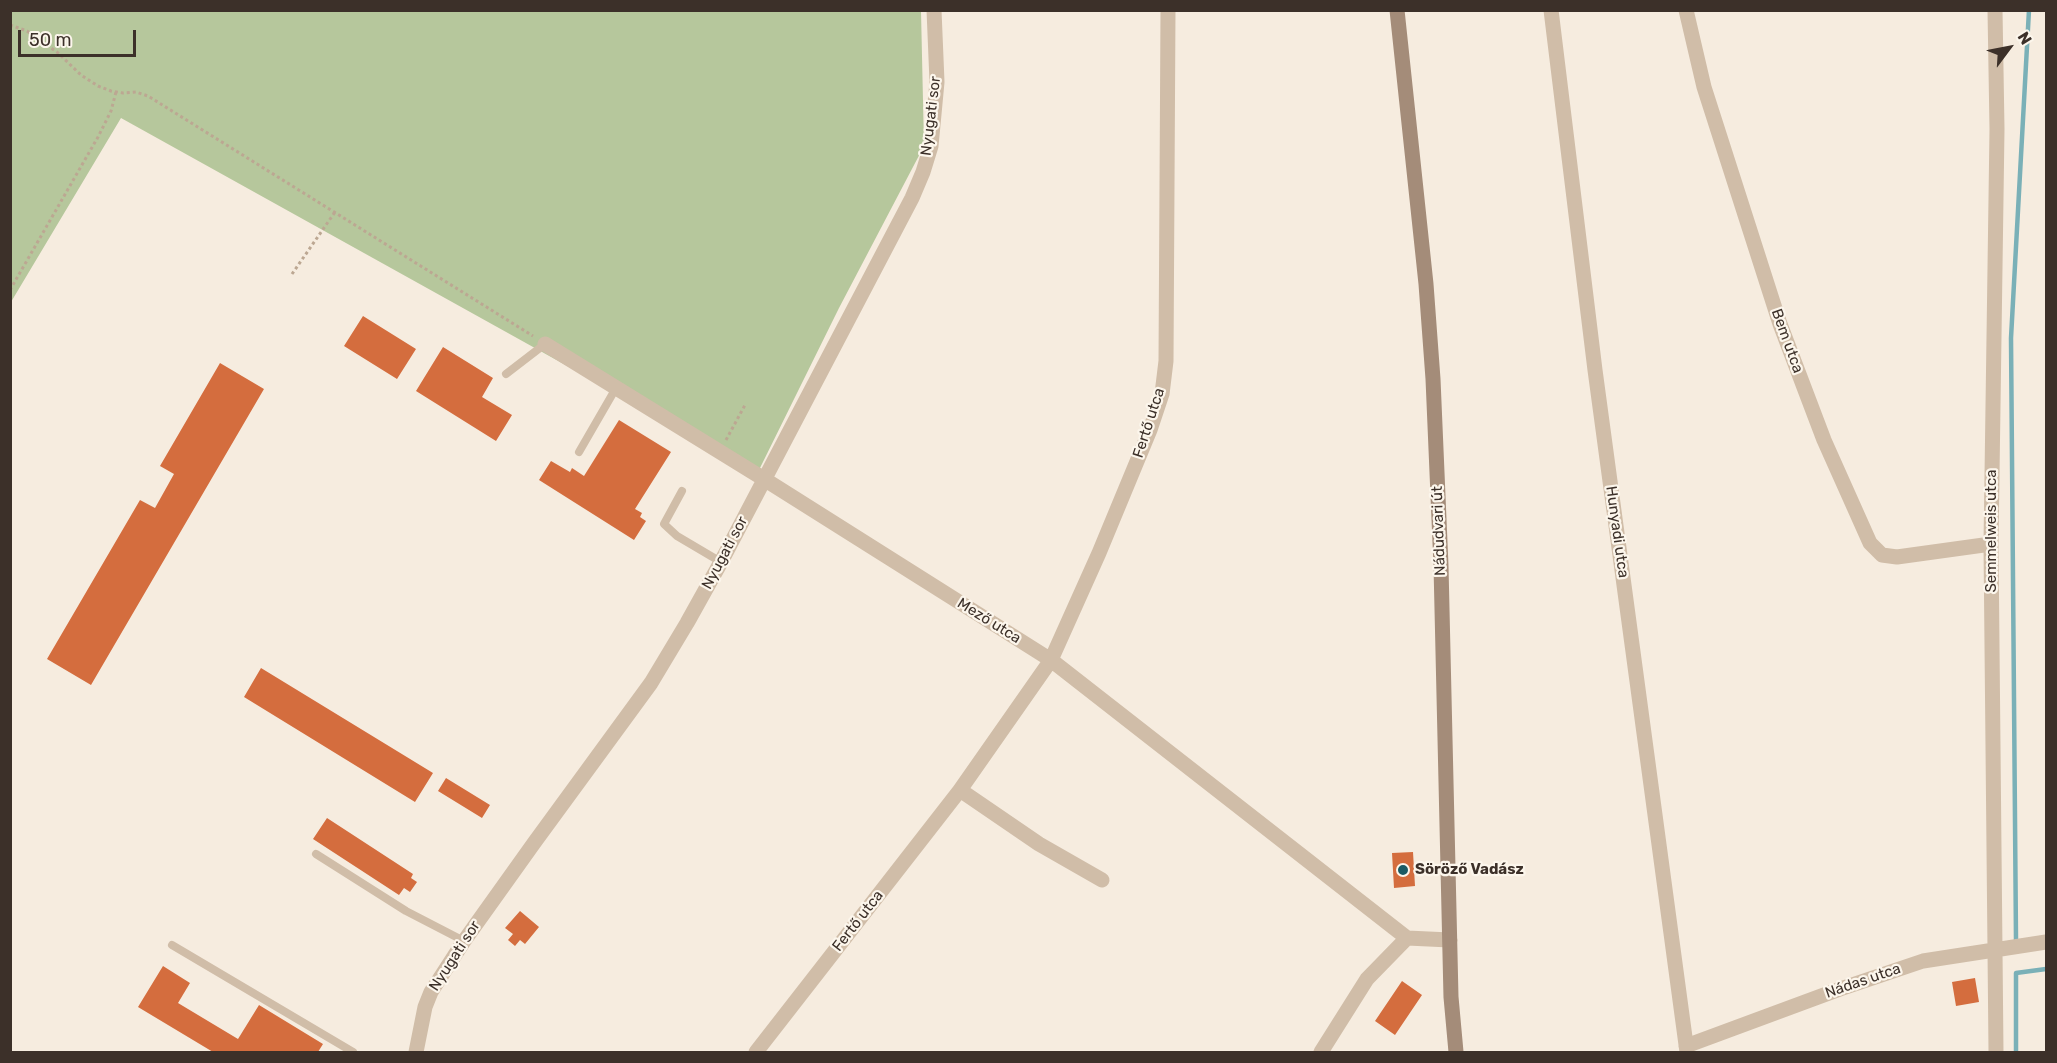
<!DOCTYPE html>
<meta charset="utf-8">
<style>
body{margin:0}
#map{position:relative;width:2057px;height:1063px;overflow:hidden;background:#f6ecdf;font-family:Rubik,sans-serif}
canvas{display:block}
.frame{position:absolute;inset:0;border:12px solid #3c3029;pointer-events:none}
.north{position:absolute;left:1979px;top:18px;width:60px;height:60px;-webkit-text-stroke:4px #fcf6ec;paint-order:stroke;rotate:58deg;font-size:16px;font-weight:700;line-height:24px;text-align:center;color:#3c3029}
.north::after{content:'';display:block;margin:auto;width:21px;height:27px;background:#3c3029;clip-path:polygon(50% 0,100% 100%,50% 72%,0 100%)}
.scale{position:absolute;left:18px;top:30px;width:118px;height:27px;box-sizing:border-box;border:3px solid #3c3029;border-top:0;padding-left:8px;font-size:18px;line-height:21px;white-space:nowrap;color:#3c3029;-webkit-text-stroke:4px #fcf6ec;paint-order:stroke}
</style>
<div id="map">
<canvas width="2057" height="1063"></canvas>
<div class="frame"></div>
<div class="north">N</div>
<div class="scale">50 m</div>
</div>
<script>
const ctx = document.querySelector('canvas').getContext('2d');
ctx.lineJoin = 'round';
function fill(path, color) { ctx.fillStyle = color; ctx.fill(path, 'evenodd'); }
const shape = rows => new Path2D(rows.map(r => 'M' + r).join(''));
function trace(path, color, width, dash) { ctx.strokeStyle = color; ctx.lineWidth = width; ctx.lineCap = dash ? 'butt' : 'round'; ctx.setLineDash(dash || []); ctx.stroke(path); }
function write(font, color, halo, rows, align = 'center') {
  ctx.font = font + ' Rubik,sans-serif'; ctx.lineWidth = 4.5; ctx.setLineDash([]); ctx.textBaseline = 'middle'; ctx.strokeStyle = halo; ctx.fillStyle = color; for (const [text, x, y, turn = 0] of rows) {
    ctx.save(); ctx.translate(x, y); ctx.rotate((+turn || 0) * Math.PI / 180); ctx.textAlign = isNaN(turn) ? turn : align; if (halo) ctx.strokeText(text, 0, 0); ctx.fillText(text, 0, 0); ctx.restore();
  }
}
const green = shape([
 [11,11,921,11,924,146,839,308,758,472,121,118,11,302]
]);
const stream = shape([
 [2016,940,2011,338,2029,10],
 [2016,1052,2016,973,2046,969]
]);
const building = shape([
 [363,316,416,349,397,379,344,346],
 [443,347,493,378,482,397,512,415,496,441,416,391],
 [220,363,264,389,91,685,47,659,140,500,155,508,174,474,160,466],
 [619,420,671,452,635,509,642,513,640,517,646,521,634,540,539,480,551,461,570,472,572,468,584,476],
 [261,668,433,773,415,802,244,697],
 [446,778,490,805,482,818,438,791],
 [327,818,413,874,411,878,417,882,410,892,404,888,399,895,313,839],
 [1413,852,1415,886,1394,888,1392,853],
 [520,911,539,927,525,944,520,940,515,946,508,940,513,934,505,928],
 [163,966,190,983,178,1003,238,1039,259,1005,323,1044,318,1052,213,1052,138,1007],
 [1975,978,1979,1002,1956,1006,1952,982],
 [1402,981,1422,995,1395,1035,1375,1021]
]);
const path = shape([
 [10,25,27,31,57,52,81,75,98,86,111,91,123,93,136,92,148,96,533,336],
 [292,274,335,212],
 [10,290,98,137,111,111,116,92],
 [726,440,745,405]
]);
const lane = shape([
 [506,374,545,344],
 [579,452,616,388],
 [682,491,664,524,677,536,721,562],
 [316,854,406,911,464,941],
 [172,945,353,1052]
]);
const street = shape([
 [1551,10,1595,370,1687,1052],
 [1686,10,1704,87,1780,324,1824,440,1870,543,1882,555,1897,557,1991,544],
 [1995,10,1997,129,1991,544,1996,1052],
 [545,344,764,479,1051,660,1407,938],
 [960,790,1039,844,1102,880],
 [1407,938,1450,940],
 [1686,1046,1840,989,1923,961,2046,942],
 [416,1052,425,1007,431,992,464,941,534,843,651,683,687,623,721,562,912,198,923,172,931,146,937,82,934,10],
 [756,1052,960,790,1051,660,1099,553,1150,430,1162,394,1166,361,1168,10],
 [1321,1052,1367,979,1407,938]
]);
const secondary = shape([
 [1397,10,1426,284,1433,379,1441,566,1451,997,1456,1052]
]);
const markers = [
 [1403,870,6,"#195a64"]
];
const streetNames = [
 ["Nyugati sor",931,116,-83],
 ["Bem utca",1787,341,70],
 ["Fertő utca",1149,423,-72],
 ["Nádudvari út",1439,531,-92],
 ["Semmelweis utca",1992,531,-90],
 ["Hunyadi utca",1617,532,82],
 ["Nyugati sor",725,553,-62],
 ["Mező utca",989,621,32],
 ["Fertő utca",858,921,-52],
 ["Nyugati sor",455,956,-57],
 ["Nádas utca",1863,981,-19]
];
const poiNames = [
 ["Söröző Vadász",1415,870]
];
fill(green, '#b6c79c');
trace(stream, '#7ab0b7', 4.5);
fill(building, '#d46d3e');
trace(path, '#bca792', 3, [3, 3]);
trace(lane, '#d0bda8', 8);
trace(street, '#d0bda8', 15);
trace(secondary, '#a48c79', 15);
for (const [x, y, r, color] of markers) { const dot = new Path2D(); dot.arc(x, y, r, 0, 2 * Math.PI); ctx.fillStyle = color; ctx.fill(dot); trace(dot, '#fcf6ec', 2); }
write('15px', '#3c3029', '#fcf6ec', streetNames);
write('bold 15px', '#3c3029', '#fcf6ec', poiNames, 'left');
</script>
